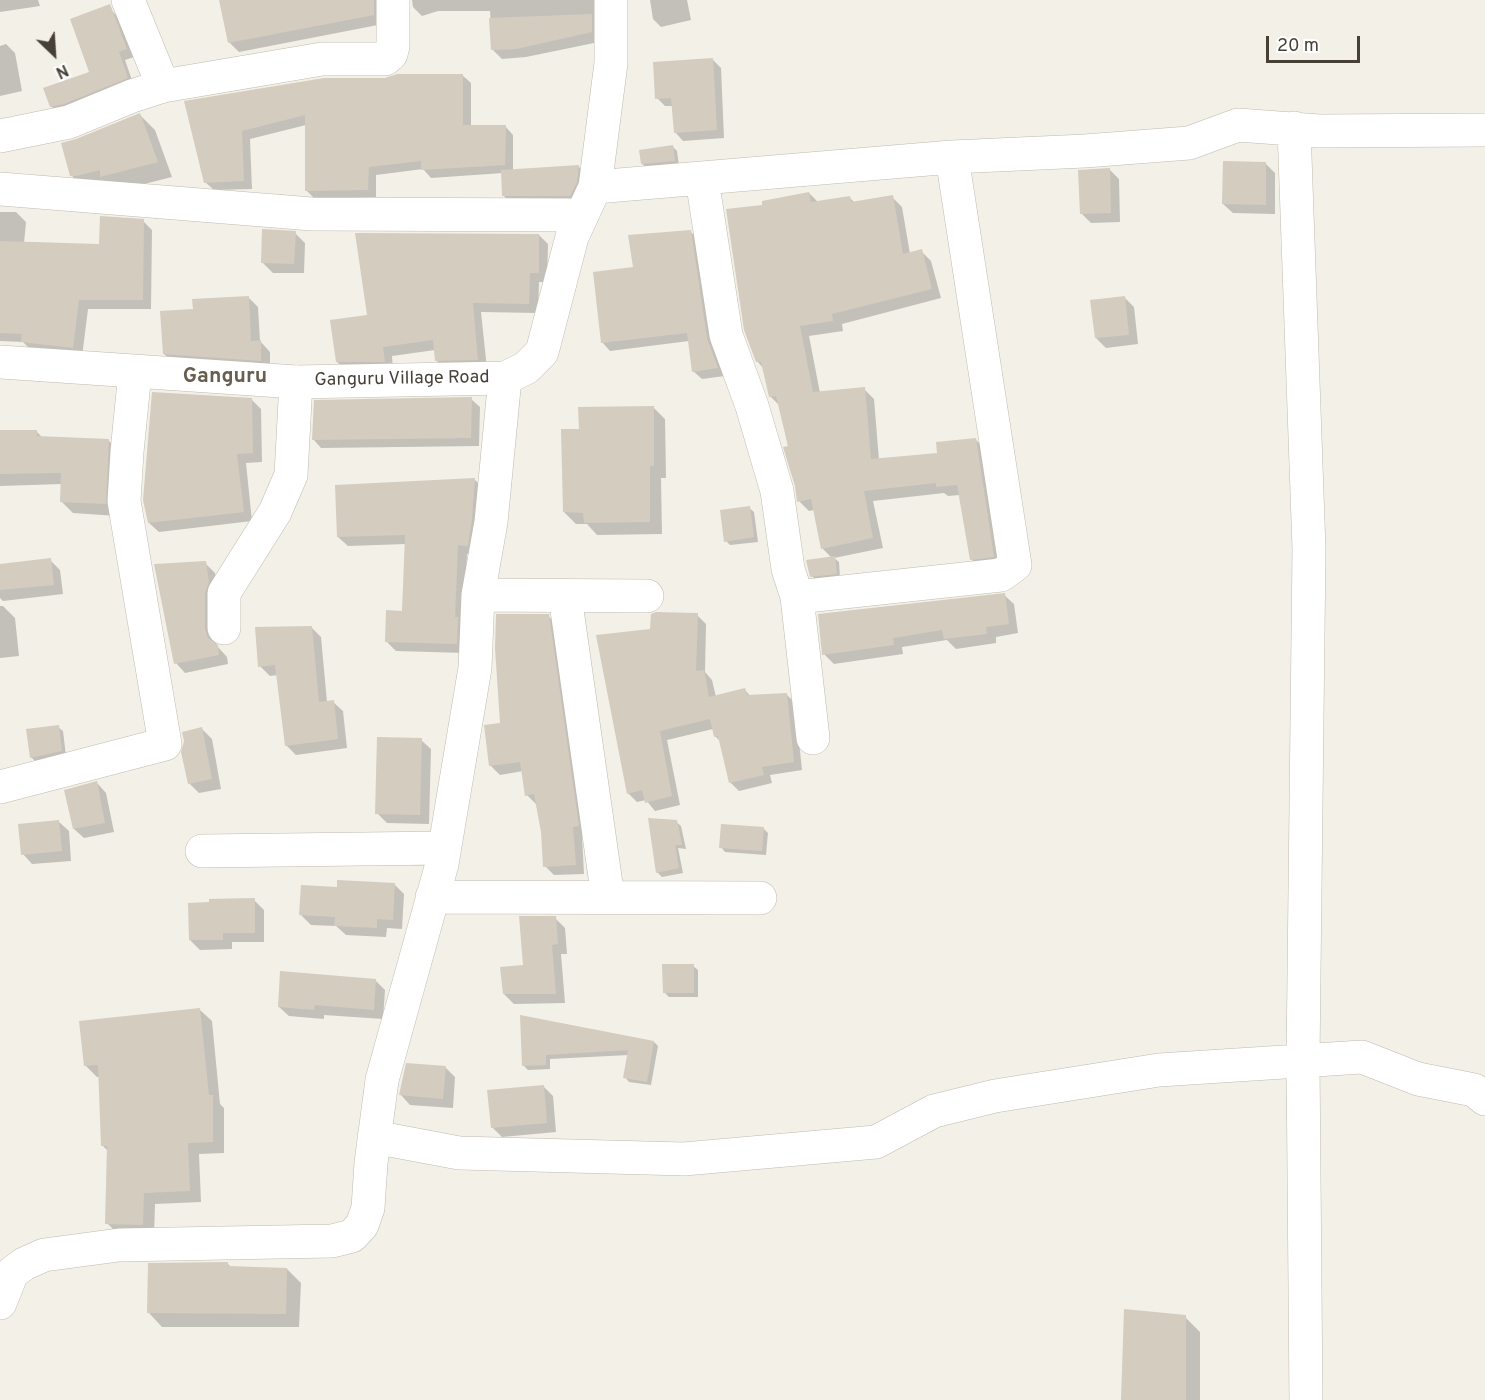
<!DOCTYPE html>
<style>
body{margin:0}
#map{position:relative;width:1485px;height:1400px;overflow:hidden;background:#f3f0e8;font-family:Overpass,sans-serif}
canvas{display:block}
.north{position:absolute;left:24px;top:24px;width:60px;height:60px;-webkit-text-stroke:4px #fff;paint-order:stroke;rotate:155deg;font-size:16px;font-weight:700;line-height:24px;text-align:center;color:#464037}
.north::after{content:'';display:block;margin:auto;width:21px;height:27px;background:#464037;clip-path:polygon(50% 0,100% 100%,50% 72%,0 100%)}
.scale{position:absolute;left:1266px;top:36px;width:94px;height:27px;box-sizing:border-box;border:3px solid #464037;border-top:0;padding-left:8px;font-size:18px;line-height:21px;white-space:nowrap;color:#464037;-webkit-text-stroke:4px #fff;paint-order:stroke}
</style>
<div id="map">
<canvas width="1485" height="1400"></canvas>
<div class="north">N</div>
<div class="scale">20 m</div>
</div>
<script>
const ctx = document.querySelector('canvas').getContext('2d');
ctx.lineJoin = 'round';
function fill(path, color) { ctx.fillStyle = color; ctx.fill(path, 'evenodd'); }
const shape = rows => new Path2D(rows.map(r => 'M' + r).join(''));
function trace(path, color, width, dash) { ctx.strokeStyle = color; ctx.lineWidth = width; ctx.lineCap = dash ? 'butt' : 'round'; ctx.setLineDash(dash || []); ctx.stroke(path); }
function write(font, color, halo, rows, align = 'center') {
  ctx.font = font + ' Overpass,sans-serif'; ctx.lineWidth = 5; ctx.setLineDash([]); ctx.textBaseline = 'middle'; ctx.strokeStyle = halo; ctx.fillStyle = color; for (const [text, x, y, turn = 0] of rows) {
    ctx.save(); ctx.translate(x, y); ctx.rotate((+turn || 0) * Math.PI / 180); ctx.textAlign = isNaN(turn) ? turn : align; if (halo) ctx.strokeText(text, 0, 0); ctx.fillText(text, 0, 0); ctx.restore();
  }
}
const shadow = shape([
 [0,0,38,0,40,6,0,12],
 [221,0,386,0,383,24,239,52,230,43],
 [412,0,594,0,594,43,526,57,502,59,493,50,490,11,438,11,422,16,413,7],
 [650,0,687,0,691,20,661,27,653,19],
 [110,9,118,17,134,57,125,60,134,86,59,114,51,106,91,72],
 [6,44,15,53,22,91,0,96,0,46],
 [713,60,721,68,724,138,683,141,675,132,673,106,665,106,657,98],
 [462,75,471,83,471,126,505,126,513,135,513,170,578,166,588,176,580,205,513,205,503,195,503,173,431,178,423,169,376,175,376,197,315,199,306,190,306,125,250,139,252,189,214,190,205,182,186,103,385,79],
 [140,115,155,130,172,177,116,191,86,190,71,175,77,141],
 [672,146,677,151,679,166,647,168,642,164],
 [1265,163,1275,173,1275,214,1233,213,1223,204],
 [1109,169,1119,179,1120,222,1091,223,1081,213],
 [809,193,818,202,849,197,855,203,892,197,902,207,910,254,921,251,931,261,941,298,842,324,843,331,809,336,820,393,864,389,874,399,879,460,939,454,976,440,986,450,1004,566,981,569,971,559,960,495,948,496,944,493,873,501,883,548,834,558,839,562,840,578,816,581,812,576,832,558,823,549,815,510,809,511,799,501,780,406,770,396,764,369,757,361,764,206],
 [0,212,16,212,26,222,24,243,101,245,143,221,152,230,151,309,88,309,82,357,32,351,23,342,0,341],
 [690,231,699,240,725,376,702,379,693,371,689,341,610,351,602,342,634,269],
 [295,233,305,243,304,273,273,273,263,263],
 [539,235,548,244,547,282,539,282,538,313,481,312,487,369,445,369,436,360,435,350,392,356,393,370,347,371,337,362],
 [248,297,258,307,260,341,270,352,270,370,174,363,164,354,194,311],
 [1124,297,1134,307,1138,344,1106,348,1096,338],
 [251,399,261,409,262,462,246,463,252,521,159,532,149,523],
 [471,399,480,407,479,446,321,448,313,439],
 [653,407,665,419,666,478,661,478,662,534,597,535,587,524,576,524,564,512,580,431],
 [36,431,42,437,109,441,121,453,117,516,73,513,61,501,62,484,0,486,0,432],
 [475,480,484,489,477,555,467,554,464,625,466,653,396,651,387,642,403,612,406,544,348,546,338,537],
 [749,508,754,512,758,542,730,545,726,541],
 [50,560,60,570,63,594,3,601,0,598,0,565],
 [205,563,215,573,218,593,215,640,217,646,227,657,228,664,185,673,176,663],
 [1004,595,1014,604,1018,633,996,637,996,643,956,649,947,640,902,647,903,654,834,664,824,654],
 [0,606,3,606,15,618,19,656,0,658],
 [697,615,706,624,705,672,712,680,716,697,745,690,751,697,786,694,795,703,802,770,770,775,772,783,739,791,730,782,720,741,715,736,713,729,667,740,680,805,655,811,646,800,637,802,628,793,652,630],
 [548,616,558,625,587,835,582,836,584,874,554,875,545,866,543,831,536,804,527,795,523,771,500,775,490,765,502,724],
 [311,627,321,637,327,702,333,702,343,711,347,748,296,755,286,745,278,675,270,676,260,666],
 [58,727,63,731,66,756,36,762,31,757],
 [202,729,212,739,221,789,199,793,189,783],
 [421,740,431,749,429,824,387,823,377,813],
 [97,783,106,793,114,832,84,838,74,829],
 [59,822,69,831,71,861,32,864,23,854],
 [676,822,681,826,686,849,678,848,683,873,662,877,657,872],
 [763,828,768,833,766,855,725,852,721,847],
 [394,884,404,894,402,929,387,928,386,937,346,935,336,926,311,925,301,915,338,889],
 [254,900,264,910,264,942,232,942,232,949,200,950,190,940],
 [555,918,565,928,567,954,561,954,565,1003,514,1004,504,994,525,966],
 [693,966,698,970,698,997,669,997,664,992],
 [375,980,385,990,383,1019,324,1015,324,1019,289,1016,279,1007],
 [200,1010,212,1021,220,1104,224,1108,224,1153,199,1154,201,1202,155,1204,154,1236,119,1235,107,1223,108,1151,103,1146,100,1077,97,1077,85,1065],
 [521,1017,654,1042,658,1046,651,1085,629,1082,625,1077,629,1055,550,1059,550,1069,528,1070,523,1065],
 [445,1067,455,1077,453,1108,410,1105,401,1095],
 [543,1086,553,1096,556,1132,502,1137,492,1127],
 [227,1263,232,1268,287,1269,301,1283,299,1327,162,1327,149,1313],
 [1185,1317,1200,1332,1200,1400,1122,1400]
]);
const building = shape([
 [219,0,374,0,374,15,228,43],
 [110,4,127,49,119,52,128,78,64,104,50,107,43,88,89,72,70,19],
 [592,14,592,32,516,49,491,50,489,18],
 [713,58,717,130,674,133,671,98,655,99,653,62],
 [397,74,463,74,463,125,506,125,505,165,421,170,421,161,369,167,368,190,305,191,305,115,242,131,244,181,204,183,184,101,324,78,385,78],
 [140,113,158,162,100,177,100,170,76,176,70,176,61,143,76,139],
 [673,145,675,161,641,164,639,150],
 [1223,161,1266,162,1266,205,1222,204],
 [579,165,577,182,570,196,502,196,501,170],
 [1110,168,1111,213,1080,214,1078,170],
 [809,192,811,202,850,196,851,202,893,195,903,254,922,249,932,289,832,314,833,321,800,326,813,392,865,387,871,459,937,453,936,442,976,438,994,557,970,560,957,485,936,487,936,483,864,491,873,538,821,549,811,499,797,502,795,486,783,447,788,446,776,396,769,397,761,362,756,362,744,330,726,209,762,205,762,201],
 [100,216,144,219,143,300,79,300,73,348,21,342,22,334,0,333,0,241,99,244],
 [262,229,296,231,294,264,261,263],
 [691,230,707,338,718,368,692,372,687,333,601,343,593,272,633,267,628,235],
 [355,233,539,234,539,273,530,273,529,304,473,303,478,360,435,361,433,340,383,347,385,362,336,362,330,320,367,315],
 [249,296,251,341,261,340,261,361,163,354,160,311,193,309,192,299],
 [1125,296,1129,335,1095,338,1090,300],
 [152,392,252,398,253,453,237,454,244,512,148,523,143,500],
 [472,397,471,438,312,440,314,400],
 [654,406,654,466,650,466,650,522,584,523,583,513,563,512,561,429,579,429,578,407],
 [0,430,37,430,37,436,109,439,106,504,60,502,61,473,0,474],
 [475,478,472,519,468,546,458,545,455,617,458,617,457,644,385,642,386,610,402,611,405,535,337,537,335,485],
 [750,506,754,537,724,542,720,510],
 [835,556,837,574,810,577,806,560],
 [51,558,54,585,0,590,0,564],
 [206,561,209,582,205,593,205,629,208,638,218,645,219,655,174,664,154,564],
 [1005,593,1009,624,986,627,987,634,944,639,942,630,893,638,894,645,822,655,818,614],
 [656,612,698,613,696,671,704,670,709,697,745,688,747,695,787,693,794,762,762,767,764,775,729,783,718,736,714,737,710,719,660,731,672,796,645,803,642,790,627,794,596,635,650,629,651,614],
 [496,614,549,614,579,826,573,827,576,865,543,867,541,832,534,794,525,796,520,762,489,766,484,725,500,723,495,648],
 [312,626,319,702,334,700,338,739,285,746,275,665,258,667,255,627],
 [59,725,62,751,30,758,26,729],
 [202,727,212,779,188,784,181,752,184,741,182,732],
 [377,737,422,738,420,815,375,814],
 [97,781,105,823,73,829,64,790],
 [648,818,677,820,682,845,675,845,679,868,656,873],
 [59,820,62,851,21,855,18,824],
 [721,824,764,827,762,851,719,848],
 [337,880,395,883,393,920,377,919,377,928,334,926,335,917,299,915,301,885,337,887],
 [255,898,255,933,223,933,223,940,189,940,188,903,209,902,209,899],
 [519,916,556,916,558,944,552,945,556,994,503,994,500,967,523,965],
 [662,964,694,964,694,993,663,993],
 [280,971,376,979,374,1010,315,1005,314,1010,278,1007],
 [200,1008,209,1095,213,1095,213,1142,188,1143,190,1191,144,1193,143,1225,105,1224,107,1146,101,1146,98,1065,84,1066,79,1021],
 [520,1015,654,1041,647,1082,623,1078,628,1050,546,1055,546,1065,522,1066],
 [406,1063,446,1066,443,1099,399,1095],
 [544,1085,547,1123,491,1128,487,1090],
 [228,1262,228,1266,287,1268,286,1314,147,1313,148,1263],
 [1124,1309,1186,1315,1186,1400,1121,1400]
]);
const minor = shape([
 [128,0,163,86],
 [1294,128,1309,549,1303,1060,1306,1400],
 [0,136,69,122,132,96,163,86,322,59,385,59,391,54,393,46,393,0],
 [702,179,726,335,752,406,777,491,788,569,797,597,813,738],
 [595,187,952,157,1085,151,1189,143,1238,125,1319,131,1485,130],
 [0,189,312,214,582,215],
 [478,595,647,596],
 [565,596,608,898],
 [797,597,1001,575,1015,565,952,157],
 [224,628,224,593,275,512,291,475,296,382],
 [0,787,165,744,124,501,127,452,135,372],
 [202,851,444,848],
 [432,897,760,898],
 [374,1137,459,1153,684,1159,876,1142,934,1111,995,1096,1159,1070,1362,1057,1418,1079,1474,1090,1485,1099],
 [0,1303,12,1273,24,1264,44,1255,119,1245,332,1241,352,1236,362,1225,368,1208,371,1163,382,1080,442,864,475,668,478,595,491,522,505,378]
]);
const tertiary = shape([
 [0,362,296,382,505,378,526,368,542,352,572,237,595,187,611,63,611,0]
]);
const streetNames = [
 ["Ganguru Village Road",402,380,-1]
];
const quarterNames = [
 ["Ganguru",225,378]
];
fill(shadow, '#0003');
fill(building, '#d3ccbf');
trace(minor, '#c0baaf', 34);
trace(tertiary, '#c0baaf', 34);
trace(minor, '#fff', 33);
trace(tertiary, '#fff', 33);
write('18px', '#464037', '#fff', streetNames);
write('bold 21px', '#675e50', '#fff', quarterNames);
</script>
